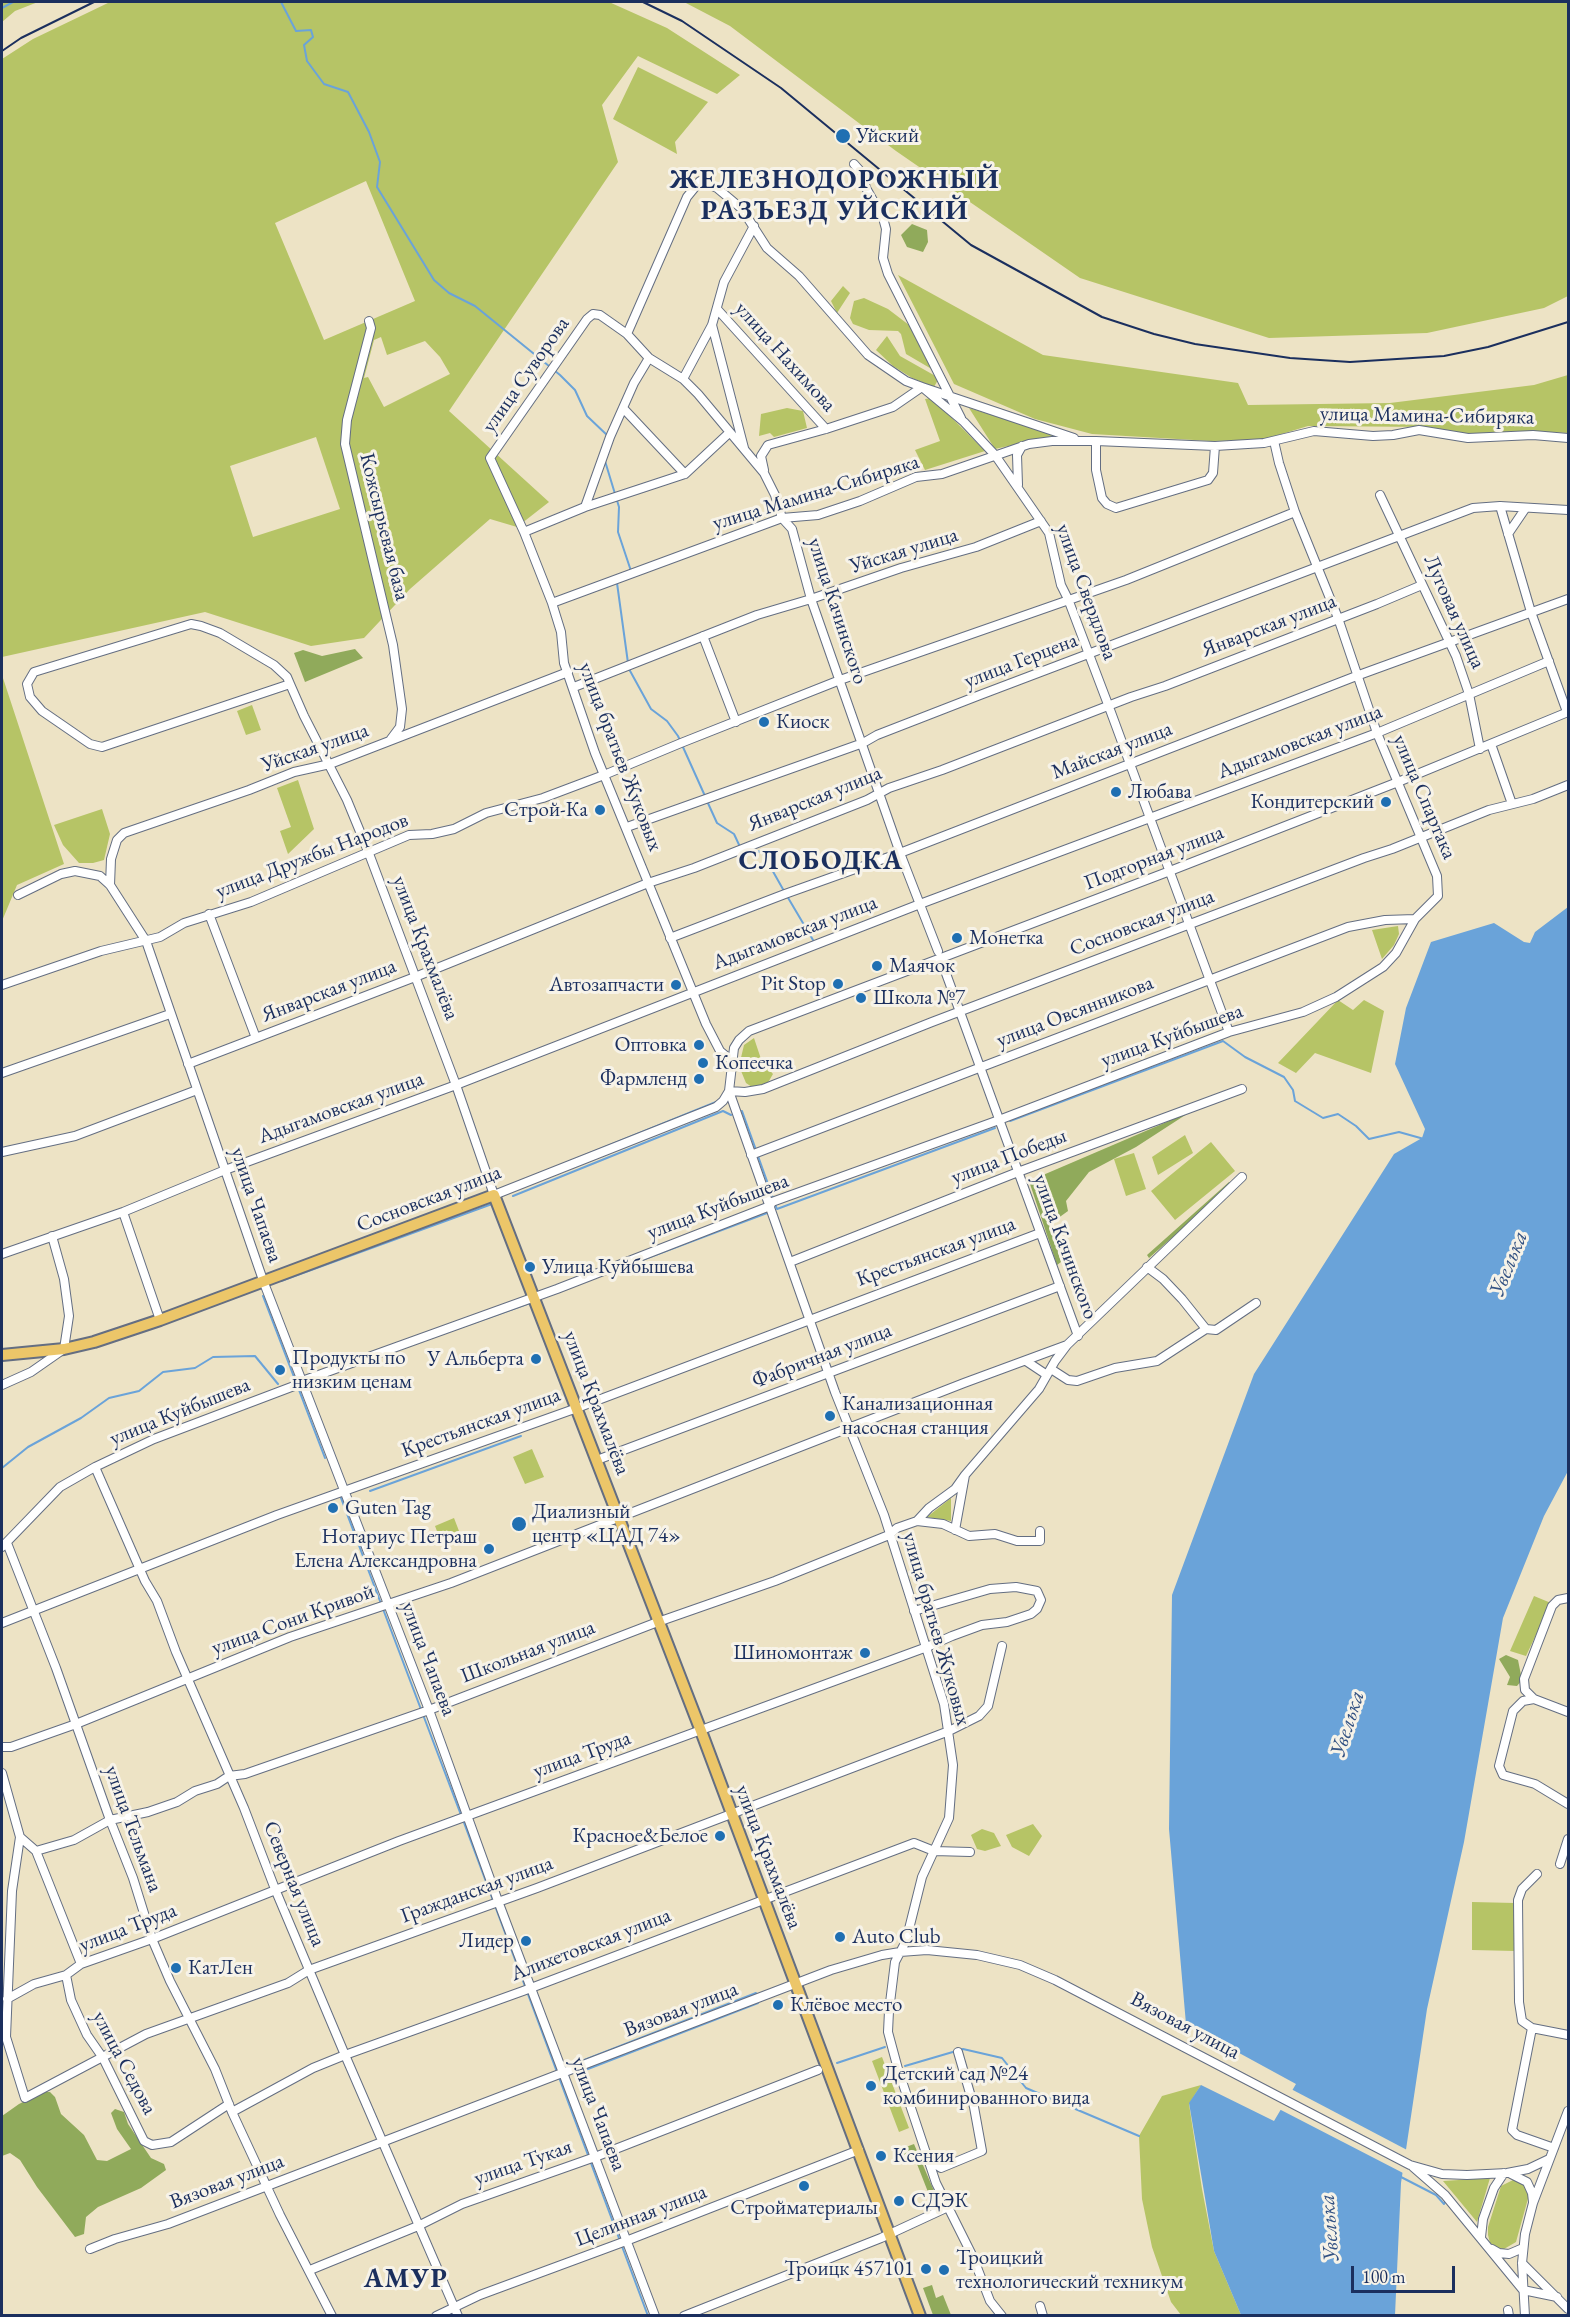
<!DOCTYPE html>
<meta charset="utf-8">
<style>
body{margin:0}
#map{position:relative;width:1570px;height:2317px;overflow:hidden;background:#ede3c5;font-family:"EB Garamond",serif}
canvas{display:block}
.frame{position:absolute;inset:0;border:3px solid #1b2f5e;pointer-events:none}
.scale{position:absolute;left:1351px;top:2266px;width:104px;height:27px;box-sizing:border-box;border:3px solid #1b2f5e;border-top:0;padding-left:8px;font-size:18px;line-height:21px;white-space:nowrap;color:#1b2f5e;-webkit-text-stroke:4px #f7f3e8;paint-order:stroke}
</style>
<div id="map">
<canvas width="1570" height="2317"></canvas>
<div class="frame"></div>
<div class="scale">100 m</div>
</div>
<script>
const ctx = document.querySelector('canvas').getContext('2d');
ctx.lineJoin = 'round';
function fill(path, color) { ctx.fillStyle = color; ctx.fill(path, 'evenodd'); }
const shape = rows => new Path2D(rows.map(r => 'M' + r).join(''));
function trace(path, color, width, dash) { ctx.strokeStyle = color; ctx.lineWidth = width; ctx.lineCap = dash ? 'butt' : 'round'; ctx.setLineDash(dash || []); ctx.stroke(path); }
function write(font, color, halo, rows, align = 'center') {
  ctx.font = font + ' "EB Garamond",serif'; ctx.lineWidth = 6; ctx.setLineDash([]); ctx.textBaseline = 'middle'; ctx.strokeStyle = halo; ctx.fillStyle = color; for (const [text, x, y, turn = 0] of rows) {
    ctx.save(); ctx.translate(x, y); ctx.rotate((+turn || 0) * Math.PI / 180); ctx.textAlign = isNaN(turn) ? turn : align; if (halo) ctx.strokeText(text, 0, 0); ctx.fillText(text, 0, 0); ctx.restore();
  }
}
const green = shape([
 [2,2,38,2,15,11,2,22],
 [110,2,609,2,667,28,740,75,717,94,638,56,602,105,618,162,449,411,549,502,517,527,490,519,410,589,364,638,311,646,205,612,2,657,2,59,33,39],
 [366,181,415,301,324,340,275,223],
 [381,337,387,355,425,341,440,357,450,374,384,407,368,377,364,378,374,340],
 [316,437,340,509,253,537,230,466],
 [684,2,1568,2,1568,296,1544,308,1427,333,1269,338,1080,278,896,151,730,26],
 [638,67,708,102,675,142,677,154,613,119],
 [898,275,1043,355,1238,383,1248,405,1390,403,1534,385,1568,375,1568,433,1551,432,1472,435,1430,427,1308,426,1262,440,1211,441,1092,434,1035,419,954,384],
 [843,286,850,293,837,313,831,301],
 [864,298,888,309,909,325,935,371,906,354,901,334,898,331,869,330,853,324,850,318,854,301],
 [887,336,900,356,939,378,934,387,912,378,893,366,876,350],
 [932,398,985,451,925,470,915,450,940,441,925,399],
 [787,408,803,411,807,428,774,437,770,433,759,436,761,414],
 [969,408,1057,435,995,449],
 [2,675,64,864,17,885,2,921],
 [252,705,261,730,246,735,237,711],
 [298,780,314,829,288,854,280,831,291,827,277,788],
 [102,809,110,834,104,860,93,863,79,863,63,845,54,825],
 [1398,926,1399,934,1394,945,1382,959,1372,930],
 [1338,1000,1353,1010,1364,1000,1384,1011,1371,1073,1315,1053,1296,1073,1278,1063],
 [754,1038,762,1062,773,1074,766,1086,752,1087,746,1083,739,1066,744,1045],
 [1185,1135,1193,1153,1158,1175,1152,1157],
 [1211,1142,1235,1171,1175,1220,1151,1191],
 [1134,1153,1146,1189,1126,1196,1114,1159],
 [532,1449,544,1477,525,1484,513,1457],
 [951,1498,951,1521,927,1517],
 [454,1518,459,1531,440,1539,435,1526],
 [1534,1596,1551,1603,1526,1656,1510,1651],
 [1033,1824,1042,1836,1029,1856,1012,1847,1006,1835],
 [982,1829,994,1833,1001,1846,985,1851,977,1849,971,1835],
 [1472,1902,1515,1903,1515,1951,1472,1950],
 [882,2057,909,2128,899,2132,872,2061],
 [1201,2085,1189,2104,1202,2189,1214,2251,1241,2315,1181,2315,1171,2302,1152,2247,1142,2199,1139,2136,1162,2096],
 [1490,2178,1477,2222,1443,2181],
 [1513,2180,1519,2180,1525,2185,1529,2195,1516,2242,1504,2249,1497,2248,1490,2243,1488,2235,1488,2227,1501,2186]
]);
const forest = shape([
 [912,224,927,230,928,242,923,252,907,247,901,235],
 [355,649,363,658,305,682,294,653,303,650,322,656],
 [1190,1112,1136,1147,1089,1172,1066,1201,1068,1211,1050,1224,1061,1262,1057,1265,1029,1181],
 [1229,1182,1232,1185,1149,1258,1147,1255],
 [1506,1655,1518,1660,1522,1680,1517,1686,1507,1685,1510,1677,1499,1659],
 [43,2092,50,2092,55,2097,61,2114,84,2135,97,2160,107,2161,131,2149,117,2129,111,2113,115,2109,124,2112,128,2124,151,2158,164,2164,166,2170,141,2188,98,2207,86,2217,84,2234,75,2237,37,2187,20,2160,10,2153,2,2156,2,2116,19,2104],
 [914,2144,937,2198,928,2192,917,2164,898,2150],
 [932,2285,936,2298,943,2295,951,2315,933,2315,923,2288]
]);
const water = shape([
 [1568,907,1568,1471,1544,1516,1503,1618,1464,1842,1427,2009,1401,2183,1395,2315,1241,2315,1214,2251,1189,2103,1201,2085,1274,2121,1296,2084,1186,2024,1169,1829,1172,1595,1254,1374,1394,1154,1422,1138,1425,1129,1395,1064,1406,1008,1431,942,1494,923,1524,942,1530,943,1535,932]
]);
const pier = shape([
 [1291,2089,1409,2151,1405,2174,1279,2109]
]);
const stream = shape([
 [281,2,296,31,311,30,313,37,304,45,307,61,324,84,348,92,369,132,380,162,377,187,434,280,449,293,475,306,560,375,575,390,587,416,608,436],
 [2,8,13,2],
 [605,461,619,507,618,532,631,571],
 [617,583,628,663],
 [629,669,651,709,667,721,678,736,705,796],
 [707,801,717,823,734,834,741,849],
 [750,850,762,852,784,891],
 [787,896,813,940],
 [742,1111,756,1150],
 [1010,1121,1223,1041,1245,1057,1284,1077,1293,1090,1295,1101,1323,1118,1338,1114,1356,1126,1369,1139,1399,1132,1424,1139],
 [758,1156,773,1198],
 [563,1164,716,1102],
 [513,1196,723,1111,731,1115],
 [775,1204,777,1209,995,1128],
 [605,1274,767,1213],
 [281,1281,492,1204],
 [263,1296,325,1458],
 [425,1340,530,1303],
 [2,1468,28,1447,81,1418,109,1398,139,1391,163,1372,195,1368,213,1357,255,1356,278,1384],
 [370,1491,521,1436],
 [341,1498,461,1815],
 [463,1820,648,2316],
 [809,2034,825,2076],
 [837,2063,885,2047],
 [574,2064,756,1993],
 [905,2066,963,2049,1002,2058,1026,2088,1139,2136],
 [575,2074,758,2003],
 [1401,2177,1436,2195,1444,2204,1446,2201]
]);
const minor = shape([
 [854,164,862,173,866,188,883,218,886,229,883,258,888,274,961,418],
 [717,309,826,429],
 [369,321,371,328,347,420,345,444,393,645,402,709,400,727,391,739],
 [712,325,744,448],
 [627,334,687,197,700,181,717,188,742,209,767,248,799,276,868,355,906,381,922,387,964,422,995,455,1049,533,1061,585,1068,599,1109,707,1229,1032],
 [683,379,712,325,724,282,754,226],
 [623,408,685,474],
 [1092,441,1096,441,1096,470,1102,498,1107,504,1116,508,1208,480,1213,473,1215,446],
 [764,470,761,456,768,445,826,429,893,407,922,387,1074,438],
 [1018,485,1017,455,1022,446],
 [1380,495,1456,656,1469,694,1480,749],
 [1500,506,1531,612,1567,712],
 [585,507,610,437,634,383,649,358],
 [524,532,585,507,685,474,729,433],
 [1508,534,1525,509],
 [552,603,782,518,818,515,860,501,916,477,942,474,1029,444,1052,441,1096,441,1215,446,1264,443,1314,431,1373,436,1393,435,1419,430,1468,438,1533,435,1568,438],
 [703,636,736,722],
 [290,684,102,747,90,744,42,711,30,697,27,684,34,672,191,624,201,626,220,633,274,665,287,677,290,684,304,716,347,800,368,851,456,1085,494,1195,716,1107,723,1101,729,1091,734,1048,739,1040,749,1031,1170,871,1398,782,1568,712],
 [574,687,757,615,811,599,901,568,976,547,1041,521],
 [1491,744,1512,804],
 [627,827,863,743,877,735,980,695,1473,508,1500,506,1568,510],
 [110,885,111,859,117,840,124,833,249,790,294,772,330,764,568,672],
 [18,895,61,874,75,871,100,876,110,885,146,941,264,1283,429,1710,498,1901,655,2316],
 [209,914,256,1038],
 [670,938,785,894,900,853,1359,675,1568,599],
 [944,968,1078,1336],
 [2,985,101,951,160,937,184,923,251,902,409,835,432,834,454,829,486,813,543,798,604,775,681,743,840,680,1126,580,1295,512],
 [731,1060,720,1051,706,1024,595,753,564,663,561,632,552,603,524,532,490,458,587,319,593,314,600,315,627,334,649,358,683,379,698,394,764,473,775,495,782,518,792,529,811,599,900,853,938,951],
 [188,1064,415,977,648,883,694,868,867,800,889,788,942,770,1131,697,1165,686,1377,604,1422,585],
 [2,1073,170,1014],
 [2,1152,75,1136,197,1090],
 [751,1155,1348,927,1385,920,1415,919],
 [123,1212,160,1320],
 [2,1254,123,1212,225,1170,456,1085,920,904,1377,733,1549,661],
 [790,1262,1018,1172,1242,1089],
 [1147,1267,1163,1279,1182,1299,1206,1329],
 [1026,1361,1047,1375],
 [1051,1369,1068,1380,1077,1381,1115,1368,1157,1361,1206,1329,1216,1330,1256,1303],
 [2,1385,31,1372,64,1349,69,1316,64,1279,52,1236],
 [597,1460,1060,1286],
 [95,1467,145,1581,157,1601,176,1652,244,1808,275,1889,345,2055,458,2316],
 [917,1521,943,1524,969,1536,995,1534,1017,1541,1040,1541,1040,1531],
 [955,1530,965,1475,1039,1389,1055,1361,1067,1345,1242,1177],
 [7,1543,56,1668,110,1820,133,1878,152,1939,170,1981,215,2069,232,2112,280,2215,332,2316],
 [2,1547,60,1487,95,1467,154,1439,294,1386,302,1381,557,1289,770,1206,772,1202,999,1120,1229,1032,1303,1012,1336,997,1383,967,1396,953,1415,919,1438,896,1437,876,1377,733,1338,618,1295,512,1279,463,1274,441],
 [1568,1598,1558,1600,1552,1606,1524,1679,1525,1690,1534,1699,1523,1701,1513,1711,1499,1766,1503,1775,1535,1784,1568,1804],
 [2,1623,277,1515,577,1408,1040,1233],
 [1534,1699,1568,1712],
 [2,1747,11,1747,76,1724,290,1637,451,1583,964,1383,1067,1345],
 [2,1773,20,1837,36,1851,81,1964],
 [20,1837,12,1891,6,2037,25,2098,146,2034,288,1983,309,1970,537,1888,949,1731,979,1716,988,1706,1002,1646],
 [36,1851,74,1840,110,1820,148,1812,177,1802,195,1791,217,1784,229,1776,245,1774,429,1710,655,1623,775,1581,889,1535,897,1528,917,1521,929,1508,955,1489,965,1475],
 [1560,1864,1568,1839],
 [1537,1874,1522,1889,1518,1900,1519,2002,1522,2021,1532,2028,1512,2130,1517,2135,1554,2148],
 [66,1975,71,2000,87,2035,103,2058,144,2141,152,2145,171,2142,229,2104],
 [7,1999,34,1984,66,1975,81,1964,152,1939,399,1841,927,1647,952,1636,982,1625,1007,1622,1031,1614,1037,1609,1041,1600,1037,1591,1016,1587,990,1589,914,1611],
 [1532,2028,1568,2035],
 [232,2112,313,2068,345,2055,523,1991,914,1843,934,1851,970,1852],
 [927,2159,941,2168,982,2151,974,2107,958,2052],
 [1413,2167,1445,2195,1523,2290,1557,2297],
 [1511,2174,1527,2182,1532,2193,1533,2202],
 [1481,2237,1483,2219,1494,2188,1504,2173],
 [90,2249,115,2239,168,2224,831,1970,882,1955,900,1952,927,1950,977,1955,1020,1965,1055,1980,1410,2165,1442,2174,1467,2175,1507,2173,1528,2169,1549,2159],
 [1492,2249,1499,2253,1509,2254,1523,2248],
 [1522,2263,1568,2309],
 [310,2270,418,2226,462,2204,595,2157,818,2070],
 [1040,2306,1043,2316],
 [1508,2310,1509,2316],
 [436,2316,480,2295,626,2241,859,2150],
 [684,2316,881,2238,948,2207],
 [1002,2316,990,2301,973,2257,936,2183,898,2069,888,2032,889,2011,895,1962,906,1941,922,1877,949,1818,953,1765,944,1704,884,1515,835,1392,729,1091,745,1092,763,1089,932,1022,1364,858,1392,849,1489,810,1533,799,1568,785],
 [1525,2316,1522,2263,1525,2234,1533,2203,1568,2111]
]);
const major = shape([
 [2,1355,64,1349,94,1342,160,1320,494,1195,701,1731,920,2316]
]);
const rail = shape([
 [643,2,682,21,781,88,971,245,1102,317,1154,334,1195,344,1290,358,1350,362,1444,356,1488,347,1568,322],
 [2,51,21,38,94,2]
]);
const markers = [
 [843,136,8,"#1f6fb2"],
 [764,722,6,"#1f6fb2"],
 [1116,792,6,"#1f6fb2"],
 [1386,802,6,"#1f6fb2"],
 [600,810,6,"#1f6fb2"],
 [957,938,6,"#1f6fb2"],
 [877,966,6,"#1f6fb2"],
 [838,984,6,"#1f6fb2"],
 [676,985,6,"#1f6fb2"],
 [861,998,6,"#1f6fb2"],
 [699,1045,6,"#1f6fb2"],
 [703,1063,6,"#1f6fb2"],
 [699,1079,6,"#1f6fb2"],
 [530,1267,6,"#1f6fb2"],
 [536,1359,6,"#1f6fb2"],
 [280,1370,6,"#1f6fb2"],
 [830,1416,6,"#1f6fb2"],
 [333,1508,6,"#1f6fb2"],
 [519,1524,8,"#1f6fb2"],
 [489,1549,6,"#1f6fb2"],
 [865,1653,6,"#1f6fb2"],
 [720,1836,6,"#1f6fb2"],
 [840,1937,6,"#1f6fb2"],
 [526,1941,6,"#1f6fb2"],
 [176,1968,6,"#1f6fb2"],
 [778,2005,6,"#1f6fb2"],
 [871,2086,6,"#1f6fb2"],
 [881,2156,6,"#1f6fb2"],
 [804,2186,6,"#1f6fb2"],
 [899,2201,6,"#1f6fb2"],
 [926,2269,6,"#1f6fb2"],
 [944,2270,6,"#1f6fb2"]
];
const poiNames = [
 ["Уйский",856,136],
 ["Киоск",776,722],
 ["Любава",1128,792],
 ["Кондитерский",1374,802,"right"],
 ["Строй-Ка",588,810,"right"],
 ["Монетка",969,938],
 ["Маячок",889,966],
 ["Pit Stop",826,984,"right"],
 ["Автозапчасти",664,985,"right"],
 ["Школа №7",873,998],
 ["Оптовка",687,1045,"right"],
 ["Копеечка",715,1063],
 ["Фармленд",687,1079,"right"],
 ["Улица Куйбышева",542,1267],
 ["Продукты по",292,1358],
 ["низким ценам",292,1382],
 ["У Альберта",524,1359,"right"],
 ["Канализационная",842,1404],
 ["насосная станция",842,1428],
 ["Guten Tag",345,1508],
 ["Диализный",532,1512],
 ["центр «ЦАД 74»",532,1536],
 ["Нотариус Петраш",477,1537,"right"],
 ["Елена Александровна",477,1561,"right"],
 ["Шиномонтаж",853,1653,"right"],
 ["Красное&Белое",708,1836,"right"],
 ["Auto Club",852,1937],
 ["Лидер",514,1941,"right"],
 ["КатЛен",188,1968],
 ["Клёвое место",790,2005],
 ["Детский сад №24",883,2074],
 ["комбинированного вида",883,2098],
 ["Ксения",893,2156],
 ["СДЭК",911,2201],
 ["Стройматериалы",804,2208,"center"],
 ["Троицкий",956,2258],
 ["технологический техникум",956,2282],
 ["Троицк 457101",914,2269,"right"]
];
const streetNames = [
 ["улица Нахимова",785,357,48],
 ["улица Суворова",526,375,-55],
 ["улица Мамина-Сибиряка",1427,416,1],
 ["улица Мамина-Сибиряка",816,493,-17],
 ["Кожсырьевая база",384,527,76],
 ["Уйская улица",904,551,-17],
 ["улица Свердлова",1086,592,70],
 ["улица Качинского",837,611,72],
 ["Луговая улица",1454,612,66],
 ["Январская улица",1269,626,-21],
 ["улица Герцена",1021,661,-21],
 ["Адыгамовская улица",1300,742,-21],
 ["Уйская улица",315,748,-19],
 ["Майская улица",1112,751,-21],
 ["улица братьев Жуковых",620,757,69],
 ["улица Спартака",1424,797,67],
 ["Январская улица",815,799,-22],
 ["улица Дружбы Народов",312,856,-21],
 ["Подгорная улица",1154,858,-21],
 ["Сосновская улица",1142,923,-21],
 ["Адыгамовская улица",795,933,-21],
 ["улица Крахмалёва",425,948,69],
 ["Январская улица",329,991,-21],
 ["улица Овсянникова",1075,1012,-21],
 ["улица Куйбышева",1172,1036,-20],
 ["Адыгамовская улица",341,1108,-20],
 ["улица Победы",1009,1157,-21],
 ["Сосновская улица",429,1199,-21],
 ["улица Чапаева",256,1205,71],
 ["улица Куйбышева",718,1207,-21],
 ["улица Качинского",1065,1247,70],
 ["Крестьянская улица",936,1252,-20],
 ["Фабричная улица",822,1356,-21],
 ["улица Крахмалёва",596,1403,69],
 ["улица Куйбышева",180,1412,-22],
 ["Крестьянская улица",481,1423,-20],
 ["улица Сони Кривой",293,1620,-20],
 ["улица братьев Жуковых",936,1629,74],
 ["Школьная улица",528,1652,-21],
 ["улица Чапаева",428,1659,69],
 ["улица Труда",582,1755,-20],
 ["улица Тельмана",133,1829,70],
 ["улица Крахмалёва",768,1857,69],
 ["Северная улица",294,1884,68],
 ["Гражданская улица",477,1890,-20],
 ["улица Труда",128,1928,-21],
 ["Алихетовская улица",591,1945,-21],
 ["Вязовая улица",681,2010,-21],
 ["Вязовая улица",1185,2026,28],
 ["улица Седова",124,2063,62],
 ["улица Чапаева",598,2114,69],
 ["улица Тукая",523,2163,-19],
 ["Вязовая улица",227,2182,-21],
 ["Целинная улица",641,2216,-21]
];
const waterNames = [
 ["Увелька",1509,1264,-68],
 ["Увелька",1348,1724,-72],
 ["Увелька",1330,2228,-94]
];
const districtNames = [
 ["ЖЕЛЕЗНОДОРОЖНЫЙ",835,181],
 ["РАЗЪЕЗД УЙСКИЙ",835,212],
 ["СЛОБОДКА",821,862],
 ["АМУР",406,2280]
];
fill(green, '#b6c466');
fill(forest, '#90aa5b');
fill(water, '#6aa3d9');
fill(pier, '#ede3c5');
trace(stream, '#6aa3d9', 2);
trace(minor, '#646e82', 10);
trace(major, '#646e82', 14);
trace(minor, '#fff', 8);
trace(major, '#ecc669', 10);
trace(rail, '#1b2f5e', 2);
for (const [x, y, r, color] of markers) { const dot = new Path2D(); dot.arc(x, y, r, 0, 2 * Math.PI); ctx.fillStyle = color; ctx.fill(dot); trace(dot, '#f7f3e8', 2); }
write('21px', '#1b2f5e', '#f7f3e8', poiNames, 'left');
write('21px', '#1b2f5e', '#f7f3e8', streetNames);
write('italic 22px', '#335283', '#f7f3e8', waterNames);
ctx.letterSpacing = '1.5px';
write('bold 27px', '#1b2f5e', '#f7f3e8', districtNames);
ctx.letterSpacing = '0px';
</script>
